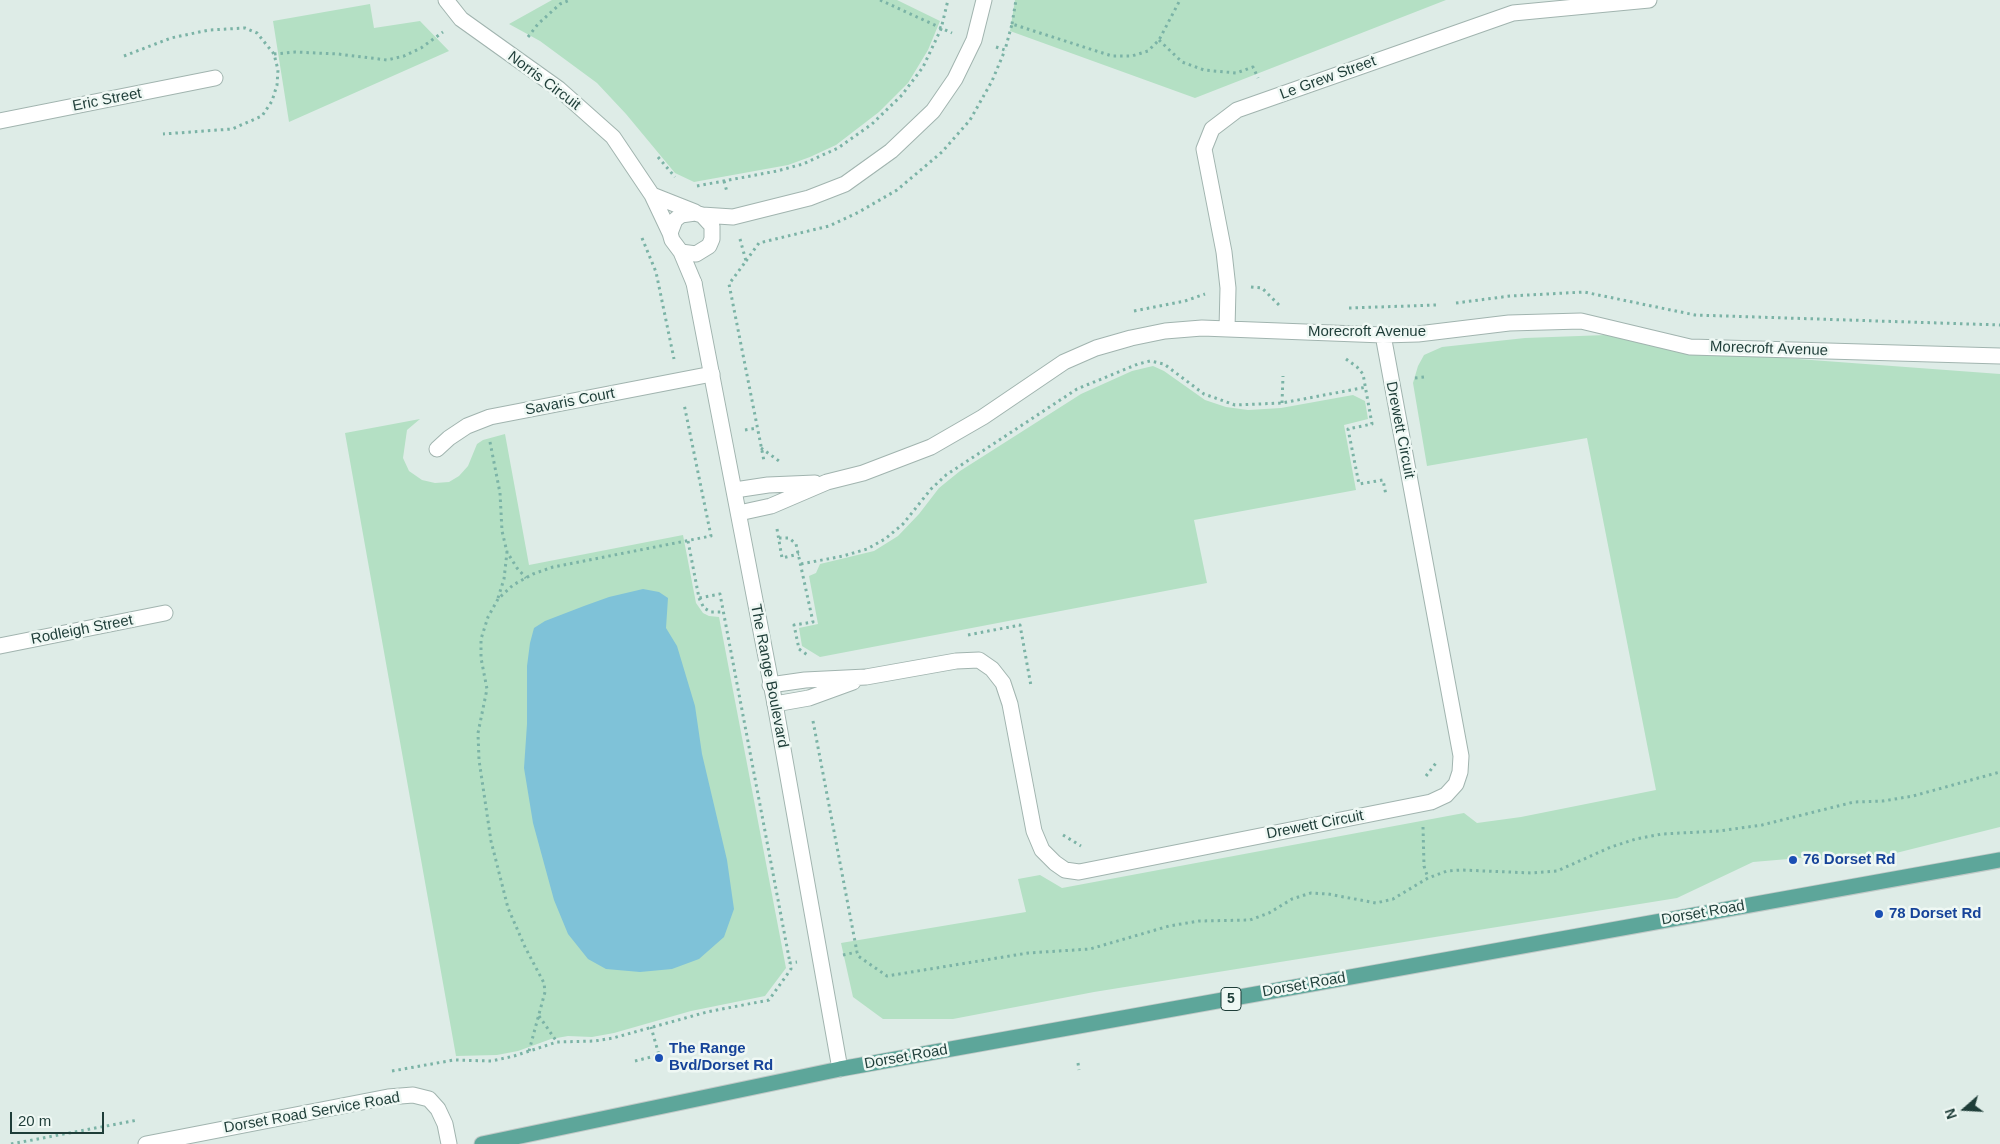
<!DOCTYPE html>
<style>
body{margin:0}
#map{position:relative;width:2000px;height:1144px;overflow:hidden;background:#deece7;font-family:Arial,sans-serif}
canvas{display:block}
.north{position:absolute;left:1940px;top:1084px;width:50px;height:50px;-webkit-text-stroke:4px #eff8f4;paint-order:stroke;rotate:251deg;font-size:14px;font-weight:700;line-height:20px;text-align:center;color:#1e3d38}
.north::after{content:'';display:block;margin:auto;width:18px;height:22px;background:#1e3d38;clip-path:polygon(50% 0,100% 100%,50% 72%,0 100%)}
.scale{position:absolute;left:10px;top:1112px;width:94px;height:22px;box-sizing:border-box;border:2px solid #1e3d38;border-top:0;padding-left:6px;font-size:15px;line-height:18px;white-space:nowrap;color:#1e3d38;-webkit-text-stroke:4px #eff8f4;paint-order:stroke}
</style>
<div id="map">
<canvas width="2000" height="1144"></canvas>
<div class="north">N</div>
<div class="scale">20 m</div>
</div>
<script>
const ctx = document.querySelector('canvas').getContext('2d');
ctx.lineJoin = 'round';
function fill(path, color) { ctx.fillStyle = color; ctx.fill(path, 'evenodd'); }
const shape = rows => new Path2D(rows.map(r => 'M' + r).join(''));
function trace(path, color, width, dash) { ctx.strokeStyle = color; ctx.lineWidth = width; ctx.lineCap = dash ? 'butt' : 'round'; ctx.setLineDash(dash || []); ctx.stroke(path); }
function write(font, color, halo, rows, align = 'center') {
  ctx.font = font + ' Arial,sans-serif'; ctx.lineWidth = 5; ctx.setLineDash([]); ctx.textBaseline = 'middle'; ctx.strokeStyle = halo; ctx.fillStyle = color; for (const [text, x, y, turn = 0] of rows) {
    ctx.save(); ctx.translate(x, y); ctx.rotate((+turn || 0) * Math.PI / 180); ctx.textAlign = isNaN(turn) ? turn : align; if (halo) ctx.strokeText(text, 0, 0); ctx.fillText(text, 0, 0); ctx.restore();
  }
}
const green = shape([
 [552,0,897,0,940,21,928,50,908,83,879,112,836,145,810,157,788,165,694,182,675,173,626,114,597,83,540,41,509,24],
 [1015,0,1446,0,1195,98,1010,31],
 [370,4,374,28,420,21,449,51,289,122,273,21],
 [1606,335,1771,357,2000,374,2000,827,1856,863,1800,858,1753,862,1677,898,1094,992,953,1019,883,1019,853,997,841,943,1026,912,1018,879,1040,875,1062,888,1464,813,1477,823,1521,817,1656,790,1587,438,1427,466,1413,383,1418,366,1424,355,1442,347,1525,338],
 [1153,366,1164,371,1205,400,1226,407,1248,410,1281,408,1353,395,1365,401,1368,419,1344,425,1356,490,1194,520,1207,583,820,657,802,646,799,628,818,624,809,576,816,573,820,564,874,551,898,536,919,514,939,488,960,471,1081,394,1132,371],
 [420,419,407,430,403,458,409,471,422,480,435,483,449,482,459,476,468,466,477,444,483,440,505,434,529,565,683,535,696,603,703,613,709,616,719,617,786,968,765,996,691,1011,614,1033,592,1037,568,1036,551,1039,518,1051,497,1055,456,1056,345,433]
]);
const water = shape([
 [643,589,659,592,668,598,666,628,677,646,695,706,702,754,727,860,734,909,724,937,699,959,672,969,640,972,606,969,588,959,568,934,554,900,533,823,524,768,527,724,527,666,530,643,534,628,545,621,584,606,609,597]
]);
const path = shape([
 [880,0,952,33],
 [1012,24,1016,0],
 [528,37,538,24,560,4,570,0],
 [1159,40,1182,62,1204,70,1236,73,1253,67,1258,78],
 [996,47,1005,50,1012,24,1112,56,1132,56,1148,51,1159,40,1180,0],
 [274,54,295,52,338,54,387,60,404,56,421,48,443,32],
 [124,56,171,38,209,30,245,28,257,33,274,54,278,70,277,85,272,101,262,116,232,129,163,134],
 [658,157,675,177],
 [724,181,727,192],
 [697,186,777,171,803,164,838,148,872,124,902,95,923,67,941,29,948,0],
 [642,238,656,272,674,359],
 [740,239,746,261,729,284,764,461],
 [746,261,759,243,829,226,859,212,897,190,942,152,970,120,992,81,1005,50],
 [1251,287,1262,288,1279,305,1282,305],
 [1456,303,1510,296,1584,292,1695,315,2000,325],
 [1349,308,1437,305],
 [1134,311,1185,301,1205,294],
 [1346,359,1357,367,1363,374,1372,424,1348,429,1359,484,1383,480,1386,495],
 [1415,378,1424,377],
 [1282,403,1283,376],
 [745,430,757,428],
 [490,442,500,493,502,531,507,552],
 [761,448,779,461],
 [777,529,782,558,799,554],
 [779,538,789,538,796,544,813,622,794,625,799,649],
 [688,541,699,598,720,594,790,963],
 [801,564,843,556,867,549,885,539,903,524,931,489,946,475,1077,389,1138,364,1150,361,1164,364,1204,394,1235,405,1282,403,1367,387],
 [498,598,504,579,507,552,517,568,526,578],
 [699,598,704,608,711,612,723,612],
 [968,635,1020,625,1031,686],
 [799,649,809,656],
 [813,721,857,952],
 [1426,776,1436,763],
 [1423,827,1424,866,1428,878],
 [1063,835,1081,846],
 [843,955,857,952,858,956,887,976,1028,953,1090,949,1169,926,1199,921,1250,920,1269,913,1292,899,1311,893,1328,894,1376,903,1393,899,1428,878,1447,871,1462,870,1532,873,1557,871,1611,847,1636,839,1662,834,1719,831,1762,825,1854,802,1883,801,1913,796,2000,772],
 [539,1016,557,1042],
 [529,1051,545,992,544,983,525,947,508,908,491,841,479,760,478,733,487,689,481,658,481,639,488,617,498,599,513,585,533,574,553,567,711,536,684,404],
 [635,1061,659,1055,651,1027],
 [1078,1063,1079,1070],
 [392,1071,454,1060,492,1061,514,1056,557,1042,595,1041,613,1038,707,1012,769,1000,791,969,790,963,797,962],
 [11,1144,138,1120]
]);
const minor = shape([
 [446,0,461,19,559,89,613,137,652,195,670,233],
 [0,121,215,78],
 [652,195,695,212],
 [702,215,733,217,809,198,845,184,891,151,933,111,955,79,974,40,984,0],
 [681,252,696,254,709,246,712,239,712,226,702,215,695,213,681,215,675,220,670,233,672,240,681,252,694,283],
 [1227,329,1228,288,1224,252,1204,149,1212,129,1237,110,1513,13,1649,0],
 [437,449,449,438,467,426,490,417,712,374],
 [735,490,768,485,815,483],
 [739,513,771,506,827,482,863,473,931,447,983,417,1064,362,1096,348,1131,338,1165,331,1202,328,1383,335,1418,334,1509,323,1581,321,1690,347,2000,356],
 [0,646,165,613],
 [770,685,805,680,866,677,956,661,979,660,992,669,1003,683,1010,704,1034,831,1042,850,1055,863,1065,870,1079,872,1431,802,1446,795,1456,784,1460,772,1461,756,1383,335],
 [775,704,809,698,853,682],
 [146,1144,388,1097,413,1095,429,1099,438,1109,445,1124,449,1144]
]);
const tertiary = shape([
 [694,283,775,704,840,1069]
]);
const primary = shape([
 [482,1144,840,1069,2000,860]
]);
const markers = [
 [1793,860,5,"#1a4fb4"],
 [1879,914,5,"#1a4fb4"],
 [659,1058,5,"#1a4fb4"]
];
const shields = [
 [1231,999,20]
];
const shieldNames = [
 ["5",1231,999]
];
const streetNames = [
 ["Le Grew Street",1328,78,-20],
 ["Norris Circuit",544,81,37],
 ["Eric Street",107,100,-11],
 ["Morecroft Avenue",1367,332],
 ["Morecroft Avenue",1769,349,2],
 ["Savaris Court",570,402,-11],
 ["Drewett Circuit",1400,430,79],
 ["Rodleigh Street",82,630,-11],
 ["The Range Boulevard",769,676,79],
 ["Drewett Circuit",1315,825,-11],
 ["Dorset Road",1703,913,-10],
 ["Dorset Road",1304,985,-10],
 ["Dorset Road",906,1057,-10],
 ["Dorset Road Service Road",312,1113,-10]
];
const transitNames = [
 ["76 Dorset Rd",1803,860],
 ["78 Dorset Rd",1889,914],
 ["The Range",669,1049],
 ["Bvd/Dorset Rd",669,1066]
];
fill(green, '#b4e0c4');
fill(water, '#7fc2d8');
trace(minor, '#a1b4af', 17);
trace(tertiary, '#a1b4af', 17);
trace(primary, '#c0c9c7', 17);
trace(path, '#7bb3a6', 3, [2.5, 4]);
trace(minor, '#fff', 15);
trace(tertiary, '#fff', 15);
trace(primary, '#5da69a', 15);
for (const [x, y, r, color] of markers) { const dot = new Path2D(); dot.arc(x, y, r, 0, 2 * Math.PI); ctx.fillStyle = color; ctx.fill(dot); trace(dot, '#eff8f4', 2); }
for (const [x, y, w] of shields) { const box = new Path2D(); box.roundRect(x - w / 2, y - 11.5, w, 23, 4); ctx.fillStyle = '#eff8f4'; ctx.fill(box); trace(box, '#1e3d38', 1); }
write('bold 14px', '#1e3d38', null, shieldNames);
write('15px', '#1e3d38', '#eff8f4', streetNames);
write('bold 15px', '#164399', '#eff8f4', transitNames, 'left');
</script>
